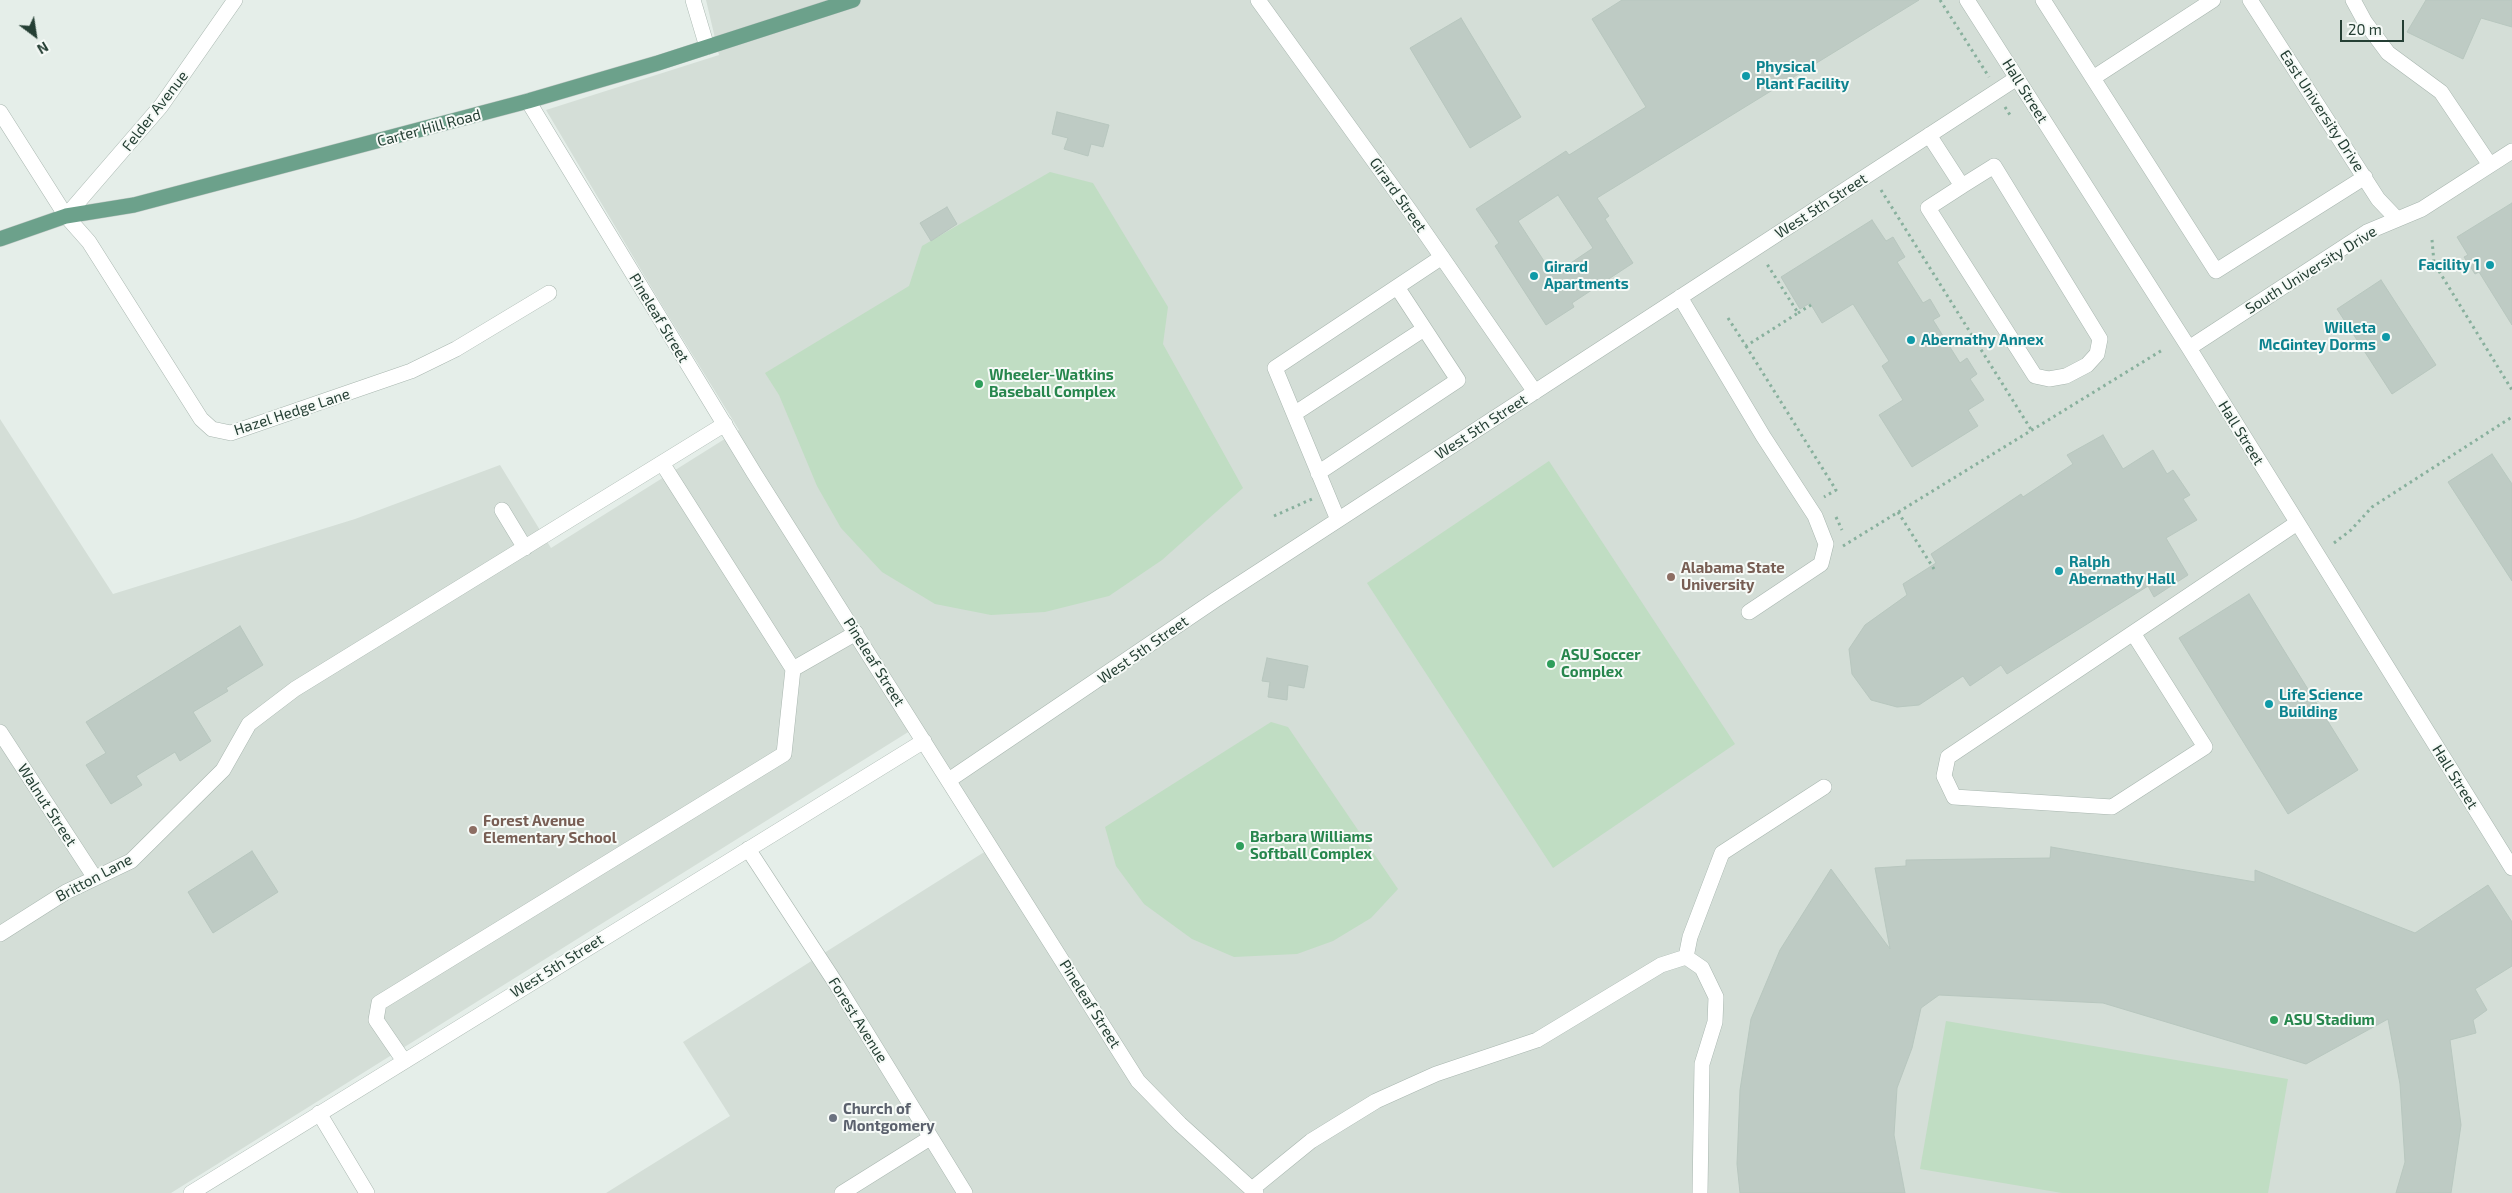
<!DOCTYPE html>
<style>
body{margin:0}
#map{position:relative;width:2512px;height:1193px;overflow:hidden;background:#e5eee9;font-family:"Exo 2",sans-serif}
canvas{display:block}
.north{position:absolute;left:10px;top:10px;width:50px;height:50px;-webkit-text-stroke:4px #f6faf7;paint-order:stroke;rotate:149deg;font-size:14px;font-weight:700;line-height:20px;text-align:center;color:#253f34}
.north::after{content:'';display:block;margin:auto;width:18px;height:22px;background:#253f34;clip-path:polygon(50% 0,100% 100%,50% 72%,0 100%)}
.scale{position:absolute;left:2340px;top:20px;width:64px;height:22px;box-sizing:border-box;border:2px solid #253f34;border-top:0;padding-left:6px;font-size:15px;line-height:18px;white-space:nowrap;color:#253f34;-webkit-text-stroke:4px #f6faf7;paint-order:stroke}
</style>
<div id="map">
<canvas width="2512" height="1193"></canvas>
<div class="north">N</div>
<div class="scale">20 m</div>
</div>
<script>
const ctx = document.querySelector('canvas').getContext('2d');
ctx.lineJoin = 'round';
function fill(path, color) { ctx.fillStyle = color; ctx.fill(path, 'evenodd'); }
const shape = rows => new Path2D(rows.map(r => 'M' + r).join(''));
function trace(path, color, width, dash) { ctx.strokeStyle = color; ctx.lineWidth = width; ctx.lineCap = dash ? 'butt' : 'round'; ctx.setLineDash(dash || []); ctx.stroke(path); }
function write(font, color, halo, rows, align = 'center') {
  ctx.font = font + ' "Exo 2",sans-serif'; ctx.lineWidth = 4; ctx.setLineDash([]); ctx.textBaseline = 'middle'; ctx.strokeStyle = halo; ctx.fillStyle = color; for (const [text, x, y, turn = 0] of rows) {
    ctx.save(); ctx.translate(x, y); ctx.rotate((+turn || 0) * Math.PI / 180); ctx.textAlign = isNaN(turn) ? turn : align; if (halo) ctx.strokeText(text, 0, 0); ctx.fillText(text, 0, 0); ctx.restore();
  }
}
const built = shape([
 [706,0,2512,0,2512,1193,606,1193,730,1116,683,1042,997,844,921,724,171,1193,0,1193,0,419,113,594,355,519,500,465,551,548,739,430,663,307,546,110,719,55]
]);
const green = shape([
 [1050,172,1093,183,1168,307,1163,344,1243,488,1162,560,1109,596,1045,612,991,615,935,604,882,572,841,528,817,486,779,395,765,373,909,286,922,246],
 [1549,461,1735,744,1553,868,1367,583],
 [1271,722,1288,727,1398,889,1371,918,1333,941,1297,954,1234,957,1192,939,1144,904,1116,866,1105,827],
 [1946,1021,2288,1079,2268,1193,2062,1193,1920,1169]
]);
const building = shape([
 [1622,0,1919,0,1597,198,1609,216,1605,219,1633,263,1572,303,1574,307,1546,325,1495,246,1499,243,1476,209,1566,151,1569,155,1646,107,1592,19,1622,0],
 [1558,195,1593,248,1553,275,1518,221,1558,195],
 [2426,0,2512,0,2512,27,2481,18,2463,59,2407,32,2426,0],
 [1461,18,1521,117,1470,148,1410,48,1461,18],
 [1057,112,1109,125,1103,147,1091,144,1088,156,1064,149,1068,138,1052,134,1057,112],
 [2512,203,2512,325,2479,272,2475,274,2464,257,2468,255,2457,237,2512,203],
 [947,207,957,224,931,241,920,223,947,207],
 [1872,220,1886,241,1893,237,1905,257,1897,262,1923,303,1930,299,1940,316,1933,320,1960,363,1967,358,1977,374,1970,379,1984,400,1968,410,1978,426,1912,467,1879,415,1903,400,1882,366,1889,361,1853,304,1822,323,1810,303,1800,309,1781,277,1872,220],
 [2381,280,2436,365,2392,394,2337,309,2381,280],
 [2103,435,2123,469,2153,450,2167,474,2173,470,2190,495,2183,499,2197,520,2166,538,2188,575,2154,597,2148,586,2007,674,2001,665,1970,686,1963,676,1919,705,1897,707,1871,700,1852,674,1849,649,1865,625,1907,595,1903,584,1936,563,1931,554,2021,494,2023,497,2073,464,2067,455,2103,435],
 [2492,454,2512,484,2512,581,2448,482,2492,454],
 [2249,594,2358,770,2288,814,2179,638,2249,594],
 [240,626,263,665,226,688,228,691,193,712,211,741,180,761,175,752,136,776,142,785,111,804,86,765,106,753,86,722,240,626],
 [1267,658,1308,666,1304,688,1288,685,1287,700,1268,697,1270,682,1262,681,1267,658],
 [2051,847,2255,882,2255,870,2415,933,2488,885,2512,922,2512,966,2475,989,2487,1010,2473,1020,2476,1033,2450,1040,2461,1125,2451,1193,2396,1193,2405,1162,2400,1084,2388,1019,2306,1064,2103,1003,1939,995,1921,1008,1912,1048,1897,1088,1894,1135,1905,1193,1740,1193,1737,1164,1740,1090,1751,1019,1780,950,1831,869,1890,949,1875,868,1906,866,1906,860,2050,858,2051,847],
 [252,851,278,892,213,933,188,892,252,851]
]);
const path = shape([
 [1940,0,1989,77],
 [2005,107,2010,115],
 [1881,190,2032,431],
 [2432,240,2434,263,2512,390],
 [1798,313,1811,305],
 [1728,318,1746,346,1798,313,1767,264],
 [1746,346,1836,490,1824,497],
 [1898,512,1934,569],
 [1274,516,1312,499],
 [1836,517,1842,530],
 [2334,543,2351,530,2372,507,2512,417],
 [1843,546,2164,349]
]);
const minor = shape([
 [693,0,707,47],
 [1258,0,1410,211,1535,392],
 [1967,0,2189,348,2512,868],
 [2043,0,2216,271,2365,177],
 [2250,0,2378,199,2397,219],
 [2353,0,2365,22,2388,53,2441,92,2490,165],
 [2093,78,2213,0],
 [528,101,754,473,1138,1081,1180,1124,1256,1193],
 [0,112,66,216,89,242,201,419,212,429,231,433,411,371,456,349,549,293],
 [1929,135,1962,186,1928,208,2035,376,2049,379,2066,376,2087,365,2097,354,2100,339,1994,166,1962,186],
 [66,216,161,106,235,0],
 [1680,297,1763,436,1815,516,1826,544,1821,564,1749,612],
 [2189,348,2367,232,2422,209,2512,151],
 [1294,414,1424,329],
 [1318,473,1458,380,1397,287],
 [502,510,525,548],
 [1338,520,1275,368,1442,257],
 [2133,633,2205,747,2112,807,1954,797,1944,776,1948,757,2297,523],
 [793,669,856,633],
 [0,732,95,878],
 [949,780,1215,600,2017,78],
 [748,849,837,985,965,1193],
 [0,934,66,892,131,861,223,770,249,724,295,689,725,424],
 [1686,957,1690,937,1722,853,1824,787],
 [404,1061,376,1020,379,1003,784,754,793,669,662,463],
 [319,1113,367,1193],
 [1252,1189,1311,1141,1376,1101,1436,1074,1537,1040,1661,965,1686,957,1702,968,1716,997,1715,1022,1702,1064,1700,1193],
 [191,1193,924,741],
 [842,1193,930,1138]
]);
const major = shape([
 [0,239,66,216,134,205,528,101,658,63,853,0]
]);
const markers = [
 [1746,76,5,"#0f9aa8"],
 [2490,265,5,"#0f9aa8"],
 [1534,276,5,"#0f9aa8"],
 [2386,337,5,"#0f9aa8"],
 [1911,340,5,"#0f9aa8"],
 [979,384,5,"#2e9e5b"],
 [2059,571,5,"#0f9aa8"],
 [1671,577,5,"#8d6e63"],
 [1551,664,5,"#2e9e5b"],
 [2269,704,5,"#0f9aa8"],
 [473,830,5,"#8d6e63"],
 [1240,846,5,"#2e9e5b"],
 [2274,1020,5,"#2e9e5b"],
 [833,1118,5,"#6b7280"]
];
const cultureNames = [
 ["Physical",1756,67],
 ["Plant Facility",1756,84],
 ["Facility 1",2480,265,"right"],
 ["Girard",1544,267],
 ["Apartments",1544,284],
 ["Willeta",2376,328,"right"],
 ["McGintey Dorms",2376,345,"right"],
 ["Abernathy Annex",1921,340],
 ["Ralph",2069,562],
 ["Abernathy Hall",2069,579],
 ["Life Science",2279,695],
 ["Building",2279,712]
];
const streetNames = [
 ["Hall Street",2025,91,58],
 ["Felder Avenue",155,111,-52],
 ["East University Drive",2322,111,57],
 ["Carter Hill Road",429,128,-15],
 ["Girard Street",1398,195,55],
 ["West 5th Street",1821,206,-33],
 ["South University Drive",2311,270,-32],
 ["Pineleaf Street",659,318,59],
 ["Hazel Hedge Lane",292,412,-18],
 ["West 5th Street",1481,427,-33],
 ["Hall Street",2241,433,58],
 ["West 5th Street",1143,650,-35],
 ["Pineleaf Street",874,662,58],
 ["Hall Street",2455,777,58],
 ["Walnut Street",47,805,57],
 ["Britton Lane",94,878,-28],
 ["West 5th Street",557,966,-32],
 ["Pineleaf Street",1090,1004,58],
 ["Forest Avenue",858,1020,58]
];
const leisureNames = [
 ["Wheeler-Watkins",989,375],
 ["Baseball Complex",989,392],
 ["ASU Soccer",1561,655],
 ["Complex",1561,672],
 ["Barbara Williams",1250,837],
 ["Softball Complex",1250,854],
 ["ASU Stadium",2284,1020]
];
const educationNames = [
 ["Alabama State",1681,568],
 ["University",1681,585],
 ["Forest Avenue",483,821],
 ["Elementary School",483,838]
];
const worshipNames = [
 ["Church of",843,1109],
 ["Montgomery",843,1126]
];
fill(built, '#d4ded7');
fill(green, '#c0ddc3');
fill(building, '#becbc4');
trace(building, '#b8c7bf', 1);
trace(minor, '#a8b6af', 16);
trace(major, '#c2c9c6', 16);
trace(path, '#88b09d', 3, [2.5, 4]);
trace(minor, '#fff', 15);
trace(major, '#6ca18b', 15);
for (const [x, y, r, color] of markers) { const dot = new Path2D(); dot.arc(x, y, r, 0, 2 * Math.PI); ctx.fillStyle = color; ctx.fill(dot); trace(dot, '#f6faf7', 2); }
write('bold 15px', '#0d838f', '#f6faf7', cultureNames, 'left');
write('15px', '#253f34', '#f6faf7', streetNames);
write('bold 15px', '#27864d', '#f6faf7', leisureNames, 'left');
write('bold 15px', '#785e54', '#f6faf7', educationNames, 'left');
write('bold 15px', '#5b616d', '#f6faf7', worshipNames, 'left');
</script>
